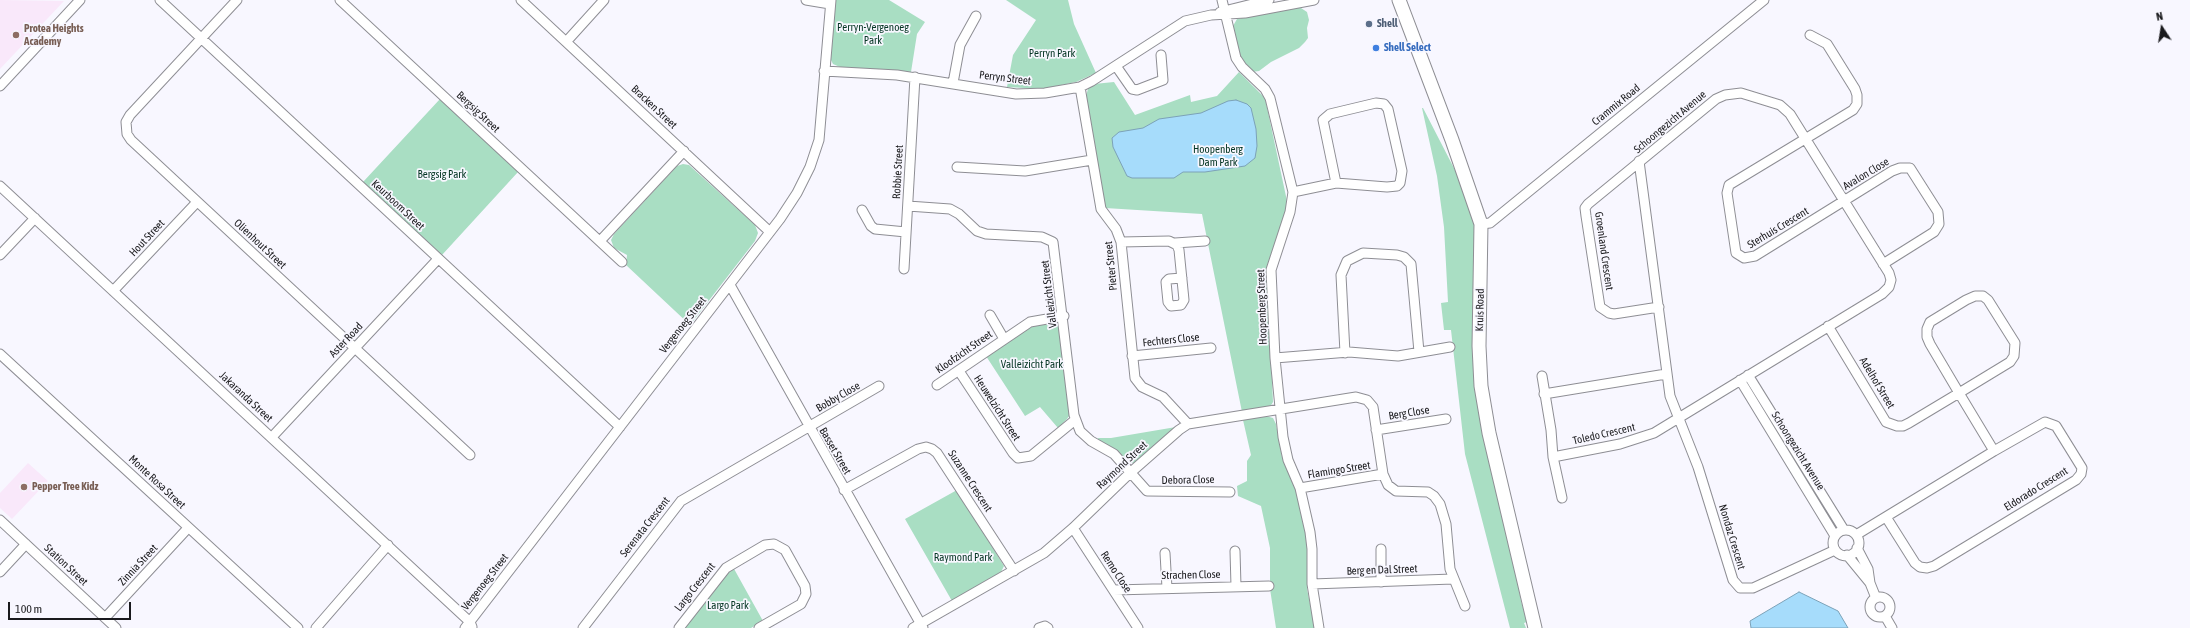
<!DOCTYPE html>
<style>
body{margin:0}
#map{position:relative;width:2190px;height:628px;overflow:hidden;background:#f8f7ff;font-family:"Asap Condensed",sans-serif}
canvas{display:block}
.north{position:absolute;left:2142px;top:8px;width:40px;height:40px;-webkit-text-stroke:3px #f8f7ff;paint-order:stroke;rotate:348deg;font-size:11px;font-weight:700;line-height:16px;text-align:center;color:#1a1a1d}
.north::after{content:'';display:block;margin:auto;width:14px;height:18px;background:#1a1a1d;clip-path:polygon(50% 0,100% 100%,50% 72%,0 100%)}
.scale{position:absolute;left:8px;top:602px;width:123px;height:18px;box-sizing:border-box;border:2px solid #1a1a1d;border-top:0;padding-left:5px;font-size:12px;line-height:14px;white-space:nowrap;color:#1a1a1d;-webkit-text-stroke:3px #f8f7ff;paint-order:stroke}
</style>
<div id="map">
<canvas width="2190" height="628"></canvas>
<div class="north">N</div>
<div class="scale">100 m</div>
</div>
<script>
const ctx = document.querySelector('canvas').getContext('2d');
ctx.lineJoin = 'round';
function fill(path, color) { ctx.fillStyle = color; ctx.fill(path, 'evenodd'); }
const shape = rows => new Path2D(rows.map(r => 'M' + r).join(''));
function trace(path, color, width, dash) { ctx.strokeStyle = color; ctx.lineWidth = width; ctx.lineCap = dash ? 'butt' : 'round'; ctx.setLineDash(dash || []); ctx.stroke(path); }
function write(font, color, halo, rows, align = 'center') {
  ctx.font = font + ' "Asap Condensed",sans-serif'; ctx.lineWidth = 3.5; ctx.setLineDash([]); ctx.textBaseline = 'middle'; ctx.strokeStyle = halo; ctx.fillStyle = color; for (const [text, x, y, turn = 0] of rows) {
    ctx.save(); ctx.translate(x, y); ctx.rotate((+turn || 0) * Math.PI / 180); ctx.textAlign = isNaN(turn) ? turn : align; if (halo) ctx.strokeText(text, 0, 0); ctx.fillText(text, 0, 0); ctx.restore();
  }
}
const education = shape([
 [0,0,64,1,0,69],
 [28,463,48,481,12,519,0,508,0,493]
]);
const green = shape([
 [836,0,889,0,925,22,917,34,911,72,840,67,833,64,830,58],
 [1006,0,1068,0,1074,24,1096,73,1076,82,1042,89,1007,87,1013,55,1036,20],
 [1298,6,1307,12,1309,20,1307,28,1308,38,1305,42,1299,48,1271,62,1259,71,1252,72,1241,60,1233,26,1237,19],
 [1239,72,1265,98,1287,201,1285,216,1271,255,1267,272,1273,402,1270,407,1242,412,1202,214,1105,208,1086,96,1088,89,1094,84,1114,82,1135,115,1190,95,1191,102,1217,96],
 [440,99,518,172,442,255,363,182],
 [1422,108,1423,108,1457,174,1472,215,1475,226,1475,338,1521,601,1527,622,1524,623,1526,628,1510,628,1465,454,1451,330,1444,330,1441,303,1448,302,1444,227,1437,176],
 [683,164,689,165,755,225,758,233,755,241,690,325,626,265,627,255,614,248,611,240,614,234,677,166],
 [1053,322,1060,326,1071,413,1067,419,1058,428,1040,407,1025,416,986,356,1031,326],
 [1266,416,1273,418,1276,424,1282,457,1296,488,1308,544,1307,589,1315,628,1276,628,1270,589,1270,548,1261,506,1238,496,1237,486,1247,481,1247,461,1251,455,1243,420],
 [1176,427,1134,463,1128,463,1099,442,1098,438,1111,438],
 [957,490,1004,566,1001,572,952,601,905,519],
 [733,567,763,621,751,628,683,628,723,576]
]);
const water = shape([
 [1236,100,1247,104,1251,108,1256,129,1257,146,1255,158,1245,166,1205,172,1183,172,1174,178,1132,178,1127,176,1113,147,1112,138,1119,132,1143,128,1159,119,1201,113,1228,101,1236,100],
 [1799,592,1838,611,1848,628,1751,628,1750,621,1799,592]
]);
const street = shape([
 [160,0,620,427],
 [237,0,130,115,126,122,127,134,131,140,470,455],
 [340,0,622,262],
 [521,0,770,232],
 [806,0,830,4],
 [1222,0,1236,58,1242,67,1265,89,1270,98,1293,192,1290,212,1271,270,1275,358,1283,437,1288,460,1300,488,1310,532,1312,549,1312,584,1319,628],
 [1220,12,1269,0],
 [1810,35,1827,44,1855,89,1857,95,1857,104,1853,110,1729,185,1727,193,1736,253,1744,258,1755,256,1892,171,1900,168,1910,168,1938,212,1939,224,1934,232,1883,264],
 [566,42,604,0],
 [1116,66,1132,89,1137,90,1163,80,1161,55],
 [824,71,897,75,1016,94,1045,93,1080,87,1092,81,1185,21,1211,15,1245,13,1314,0],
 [953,83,960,45,976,16],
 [0,86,80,0],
 [1080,87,1101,209,1116,229,1121,242,1135,378,1142,387,1163,397,1188,424],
 [1639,161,1670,396,1698,467,1733,580,1740,588,1753,588,1835,550],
 [957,167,1025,171,1092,160],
 [0,186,470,622,472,627],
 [1293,192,1336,183,1387,187,1397,186,1400,183,1402,171,1388,109,1384,104,1376,103,1330,114,1323,120,1336,183],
 [908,206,950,209,959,214,977,231,986,234,1042,237,1053,242,1074,415,1080,431,1091,441,1114,454,1147,491,1230,492],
 [862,210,871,226,875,229,906,232],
 [1481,224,1490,223,1764,0],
 [600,241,684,151],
 [1121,242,1169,241,1177,245,1179,250,1184,300,1181,305,1171,306,1168,302,1166,282,1169,279,1182,278],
 [1175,243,1205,241],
 [0,255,35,218],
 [904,269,915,77],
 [730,285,923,628],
 [113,291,197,202],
 [990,315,1004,339],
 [1828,326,1886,422,1897,426,1903,426,1909,423,1959,393,2010,362,2014,356,2015,343,1988,300,1983,296,1975,296,1966,300,1930,322,1927,329,1927,337,1930,344,1959,393,1994,451],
 [1345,353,1341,275,1347,261,1363,253,1397,255,1404,257,1411,264,1419,352],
 [0,354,298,628],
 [1132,356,1211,348],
 [1275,358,1349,352,1398,356,1450,347],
 [959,371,1013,453,1018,458,1031,456,1075,420],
 [1748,375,1844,530],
 [1542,376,1551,430,1553,457,1562,498],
 [1740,380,1835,536],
 [937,385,1030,322,1064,316],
 [1544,394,1666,374],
 [1376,430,1446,419],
 [272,437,438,259],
 [1553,457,1620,444,1654,433,1882,294,1889,287,1891,280,1889,273,1790,114,1780,105,1741,93,1725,95,1716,99,1588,204,1585,208,1586,216,1600,307,1609,313,1614,314,1659,307],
 [1300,488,1383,474],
 [844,490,918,449,926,447,932,449,937,453,1014,571],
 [0,520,116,628],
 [1073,528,1138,628],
 '1833 543a13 13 0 1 1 26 0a13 13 0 1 1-26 0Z',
 [1856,535,1994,451,2045,422,2056,426,2082,468,2081,474,2076,480,1934,566,1927,568,1920,567,1915,563,1886,517],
 [1857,548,1868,569,1870,583,1876,598],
 [1235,551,1236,586],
 [1165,553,1167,588],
 [1847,555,1870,583],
 [0,572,26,544],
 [1381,582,1381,549],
 [1312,584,1453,579],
 [1114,590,1269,586],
 '1870 607a10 10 0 1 1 20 0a10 10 0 1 1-20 0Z',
 [1885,616,1892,628],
 [105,618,188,528],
 [316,628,388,545],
 [465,628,780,219,797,193,810,167,819,140,831,0],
 [583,628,681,501,879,386],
 [679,628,726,568,765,545,774,544,785,550,805,586,806,594,801,604,759,628],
 [913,628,1044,553,1073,528,1130,473,1179,430,1188,424,1356,397,1367,400,1373,407,1383,474,1388,485,1396,491,1428,492,1434,496,1440,504,1446,524,1450,569,1465,606],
 [1039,628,1045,626,1048,628]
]);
const secondary = shape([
 [1399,0,1452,140,1481,224,1479,346,1481,386,1489,433,1535,628]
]);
const markers = [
 [1369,24,4,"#5c6f8a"],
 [16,35,4,"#8d6e63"],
 [1376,48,4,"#3f7fe0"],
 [24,487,4,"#8d6e63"]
];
const serviceNames = [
 ["Shell",1377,24]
];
const parkNames = [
 ["Perryn-Vergenoeg",873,28],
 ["Park",873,41],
 ["Perryn Park",1052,54],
 ["Hoopenberg",1218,150],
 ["Dam Park",1218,163],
 ["Bergsig Park",442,175],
 ["Valleizicht Park",1032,365],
 ["Raymond Park",963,558],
 ["Largo Park",728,606]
];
const educationNames = [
 ["Protea Heights",24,29],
 ["Academy",24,42],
 ["Pepper Tree Kidz",32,487]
];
const shopNames = [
 ["Shell Select",1384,48]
];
const streetNames = [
 ["Perryn Street",1005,78,7],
 ["Crammix Road",1616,105,-39],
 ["Bracken Street",654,107,43],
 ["Bergsig Street",478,112,43],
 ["Schoongezicht Avenue",1670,122,-40],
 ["Robbie Street",898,172,-87],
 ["Avalon Close",1866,174,-31],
 ["Keurboom Street",398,205,43],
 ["Sterhuis Crescent",1778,228,-31],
 ["Hout Street",147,238,-47],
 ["Olienhout Street",260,244,43],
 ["Groenland Crescent",1604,251,82],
 ["Pieter Street",1111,266,-96],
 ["Valleizicht Street",1049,294,-97],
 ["Hoopenberg Street",1262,307,-92],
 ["Kruis Road",1480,310,-89],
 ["Vergenoeg Street",683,325,-52],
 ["Aster Road",346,340,-47],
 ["Fechters Close",1171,340,-6],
 ["Kloofzicht Street",964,352,-35],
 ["Adelhof Street",1877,383,59],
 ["Jakaranda Street",246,397,43],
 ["Bobby Close",838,397,-30],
 ["Heuwelzicht Street",997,408,57],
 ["Berg Close",1409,413,-9],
 ["Toledo Crescent",1604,434,-13],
 ["Basset Street",835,451,60],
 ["Schoongezicht Avenue",1798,451,58],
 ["Raymond Street",1122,465,-43],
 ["Flamingo Street",1339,470,-9],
 ["Debora Close",1188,480,-1],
 ["Suzanne Crescent",970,481,57],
 ["Monte Rosa Street",157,482,43],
 ["Eldorado Crescent",2036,489,-32],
 ["Serenata Crescent",645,527,-52],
 ["Nondaz Crescent",1732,537,73],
 ["Station Street",66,565,43],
 ["Zinnia Street",138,565,-47],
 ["Berg en Dal Street",1382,570,-2],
 ["Remo Close",1116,572,57],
 ["Strachen Close",1191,575,-1],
 ["Vergenoeg Street",485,582,-52],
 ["Largo Crescent",695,587,-52]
];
fill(education, '#f9e8fa');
fill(green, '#a9dec3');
fill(water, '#a6dcfb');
trace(water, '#7ca2b8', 1);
trace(street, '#8e8e94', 11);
trace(secondary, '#8e8e94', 15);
trace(street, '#fff', 9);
trace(secondary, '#fff', 13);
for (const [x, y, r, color] of markers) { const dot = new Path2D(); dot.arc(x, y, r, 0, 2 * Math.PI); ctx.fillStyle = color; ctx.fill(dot); trace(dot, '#f8f7ff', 1.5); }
write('bold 11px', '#4e5e75', '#f8f7ff', serviceNames, 'left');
write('11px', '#033422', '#f8f7ff', parkNames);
write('bold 11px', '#785e54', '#f8f7ff', educationNames, 'left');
write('bold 11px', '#366cbe', '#f8f7ff', shopNames, 'left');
write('11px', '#1a1a1d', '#f8f7ff', streetNames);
</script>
